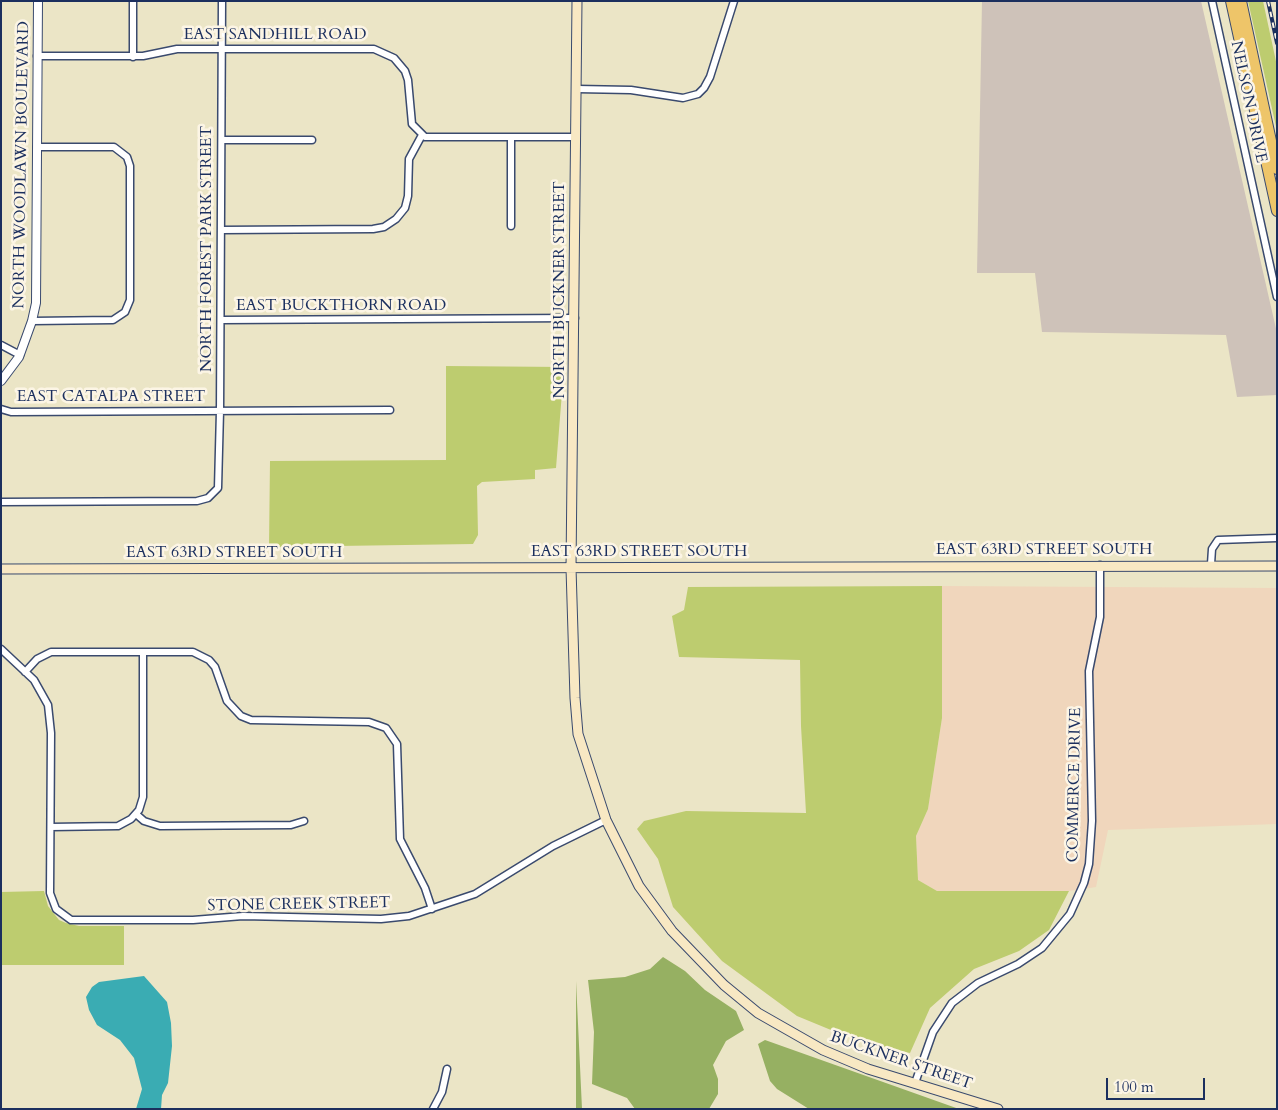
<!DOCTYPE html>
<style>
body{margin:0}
#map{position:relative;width:1278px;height:1110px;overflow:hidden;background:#ebe5c6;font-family:Cardo,serif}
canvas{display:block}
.frame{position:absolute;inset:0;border:2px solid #1b2f5e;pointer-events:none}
.scale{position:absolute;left:1106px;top:1078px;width:99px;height:22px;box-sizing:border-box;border:2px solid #1b2f5e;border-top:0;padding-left:6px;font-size:15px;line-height:18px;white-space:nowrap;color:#1b2f5e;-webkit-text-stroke:4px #fcf5e5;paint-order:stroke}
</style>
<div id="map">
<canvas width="1278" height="1110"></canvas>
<div class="frame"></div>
<div class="scale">100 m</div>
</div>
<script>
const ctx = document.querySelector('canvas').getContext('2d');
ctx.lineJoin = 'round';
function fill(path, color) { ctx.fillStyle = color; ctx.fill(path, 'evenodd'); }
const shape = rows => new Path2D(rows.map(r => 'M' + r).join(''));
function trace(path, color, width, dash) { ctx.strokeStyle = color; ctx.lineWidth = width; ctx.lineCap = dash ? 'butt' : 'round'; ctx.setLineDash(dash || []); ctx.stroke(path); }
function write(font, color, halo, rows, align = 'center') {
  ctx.font = font + ' Cardo,serif'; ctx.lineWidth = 5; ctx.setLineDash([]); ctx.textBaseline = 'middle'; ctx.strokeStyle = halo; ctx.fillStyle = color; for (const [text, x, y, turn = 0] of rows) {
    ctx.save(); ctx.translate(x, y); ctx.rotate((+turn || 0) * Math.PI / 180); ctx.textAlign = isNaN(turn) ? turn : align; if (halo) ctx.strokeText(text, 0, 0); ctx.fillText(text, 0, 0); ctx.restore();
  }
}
const built = shape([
 [942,586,1277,588,1277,824,1108,830,1096,887,1069,891,937,891,918,880,916,836,928,809,942,718]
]);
const industrial = shape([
 [982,1,1201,1,1277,333,1277,395,1237,397,1226,335,1042,332,1035,273,977,273]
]);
const green = shape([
 [1248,1,1263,1,1277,66,1277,131],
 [446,366,564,367,556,468,535,470,535,479,482,482,477,486,478,535,473,544,269,547,270,461,446,460],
 [942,586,942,718,928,809,916,836,918,880,937,891,1069,891,1049,930,1019,951,974,969,930,1008,910,1053,865,1044,797,1016,722,961,673,907,658,859,637,829,644,821,686,811,806,813,801,726,800,660,679,657,672,616,684,610,688,587],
 [44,891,48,906,59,920,66,923,79,926,124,926,124,965,1,965,1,892]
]);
const forest = shape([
 [663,957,685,971,705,990,736,1011,744,1030,726,1041,713,1065,718,1079,718,1094,709,1109,635,1109,627,1098,592,1084,594,1032,588,980,625,977,650,969],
 [576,981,582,1109,576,1109],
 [765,1040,959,1109,809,1109,777,1089,770,1081,758,1044]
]);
const water = shape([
 [144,976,167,1002,171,1023,172,1046,168,1083,162,1095,161,1109,136,1109,142,1089,134,1058,120,1040,97,1025,89,1010,86,997,92,987,99,982]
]);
const minor = shape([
 [1212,1,1277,297],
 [37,56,143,56,177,49,374,49,394,58,405,71,408,80,412,124,425,137,576,137],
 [133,57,133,1],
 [577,89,631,90,683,98,698,94,704,88,710,77,734,1],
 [511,138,511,226],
 [222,140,312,140],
 [221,230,373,229,384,227,396,219,405,208,408,196,409,159,422,135],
 [221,320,575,318],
 [32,321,113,320,125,312,130,300,130,166,127,157,114,147,37,147],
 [1,345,20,355],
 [1,409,11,412,390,410],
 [1,502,197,501,208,498,218,488,220,411,222,1],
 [1211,564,1212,549,1218,540,1277,538],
 [1,649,34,680,48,705,51,733,50,893,56,909,71,920,193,920,243,916,381,919,409,916,475,894,553,846,606,820],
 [25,672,37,659,51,652,193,652,209,660,215,667,227,701,241,716,251,720,369,722,386,728,397,744,400,839,425,888,432,909],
 [136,814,144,821,160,826,291,825,304,821],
 [51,827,118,826,131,819,139,810,143,797,143,652],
 [915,1083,933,1032,952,1003,978,983,1018,964,1042,948,1070,914,1084,883,1089,864,1092,821,1089,671,1100,617,1100,565],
 [433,1109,442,1092,447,1069]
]);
const tertiary = shape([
 [1,381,19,357,32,321,36,303,38,1]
]);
const secondary = shape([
 [577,1,571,568,575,698,578,734,606,820,639,886,672,931,724,985,758,1013,823,1050,868,1069,998,1109],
 [1,569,1277,566]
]);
const primary = shape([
 [1231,1,1277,211],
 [1241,1,1277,169]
]);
const rail = shape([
 [1268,1,1277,43]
]);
const streetNames = [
 ["EAST SANDHILL ROAD",275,35],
 ["NELSON DRIVE",1248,102,78],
 ["NORTH WOODLAWN BOULEVARD",22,165,-89],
 ["NORTH FOREST PARK STREET",207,249,-90],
 ["NORTH BUCKNER STREET",560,290,-90],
 ["EAST BUCKTHORN ROAD",341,306],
 ["EAST CATALPA STREET",111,397],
 ["EAST 63RD STREET SOUTH",1044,550],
 ["EAST 63RD STREET SOUTH",639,552],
 ["EAST 63RD STREET SOUTH",234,553],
 ["COMMERCE DRIVE",1075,785,-89],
 ["STONE CREEK STREET",299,905,-1],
 ["BUCKNER STREET",901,1061,19]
];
fill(built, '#f0d6bc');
fill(industrial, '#cec2b9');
fill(green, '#bdcc6f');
fill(forest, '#96b062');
fill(water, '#3aacb3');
trace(minor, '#3a4a6e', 9);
trace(tertiary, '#3a4a6e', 10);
trace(secondary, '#3a4a6e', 11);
trace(primary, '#3a4a6e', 12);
trace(minor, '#fff', 6);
trace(tertiary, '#fff', 8);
trace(secondary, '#f8e8c3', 9);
trace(primary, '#eec569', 10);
trace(rail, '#1b2f5e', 4);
trace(rail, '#fcf5e5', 2, [5.5]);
write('16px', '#1b2f5e', '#fcf5e5', streetNames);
</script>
